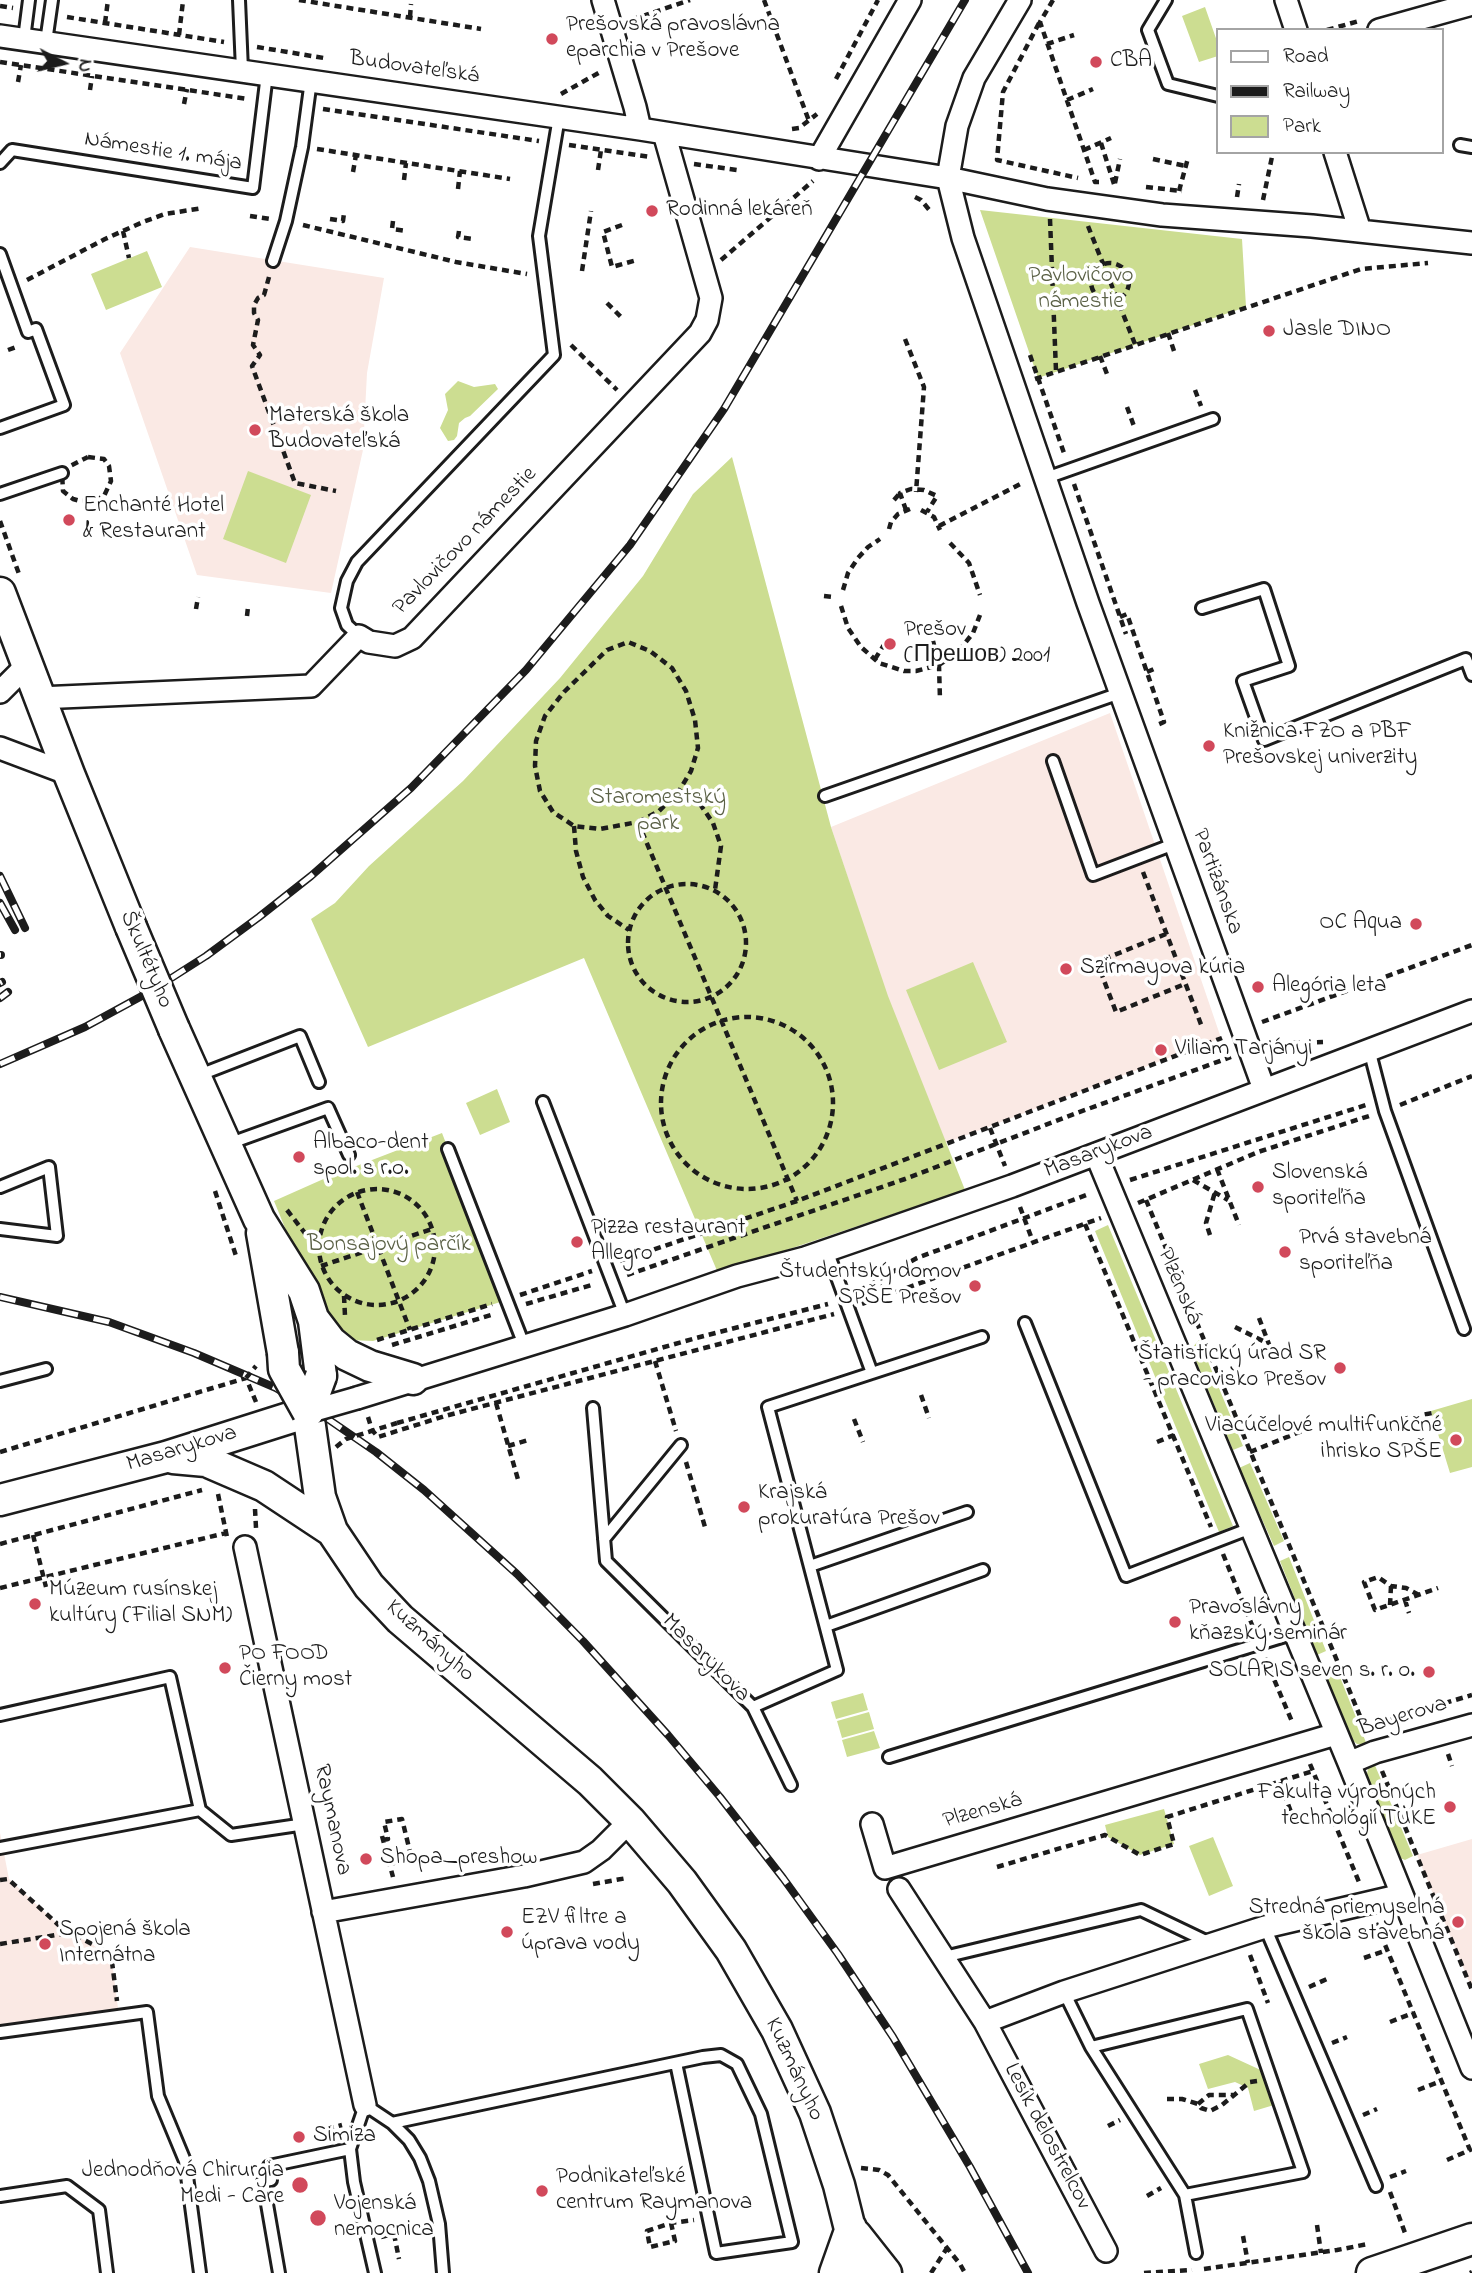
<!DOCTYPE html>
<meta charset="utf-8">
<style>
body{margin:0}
#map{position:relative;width:1472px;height:2273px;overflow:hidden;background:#fff;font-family:"Indie Flower",sans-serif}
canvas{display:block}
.legend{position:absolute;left:1216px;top:28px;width:228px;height:126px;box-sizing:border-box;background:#fff;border:2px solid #a4a4a4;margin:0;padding:9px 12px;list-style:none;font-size:21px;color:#1c1c1c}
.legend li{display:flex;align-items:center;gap:14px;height:35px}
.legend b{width:35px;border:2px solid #a4a4a4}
.north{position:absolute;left:28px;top:28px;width:70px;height:70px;-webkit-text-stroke:5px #fff;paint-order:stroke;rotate:97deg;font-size:19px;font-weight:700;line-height:28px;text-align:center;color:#1c1c1c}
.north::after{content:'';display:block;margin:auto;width:24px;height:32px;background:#1c1c1c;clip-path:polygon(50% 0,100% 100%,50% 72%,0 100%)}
</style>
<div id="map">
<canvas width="1472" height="2273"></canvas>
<ul class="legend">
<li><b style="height:9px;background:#fff"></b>Road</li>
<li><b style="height:9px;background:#1c1c1c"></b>Railway</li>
<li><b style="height:19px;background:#ccdd91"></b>Park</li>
</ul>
<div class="north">N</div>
</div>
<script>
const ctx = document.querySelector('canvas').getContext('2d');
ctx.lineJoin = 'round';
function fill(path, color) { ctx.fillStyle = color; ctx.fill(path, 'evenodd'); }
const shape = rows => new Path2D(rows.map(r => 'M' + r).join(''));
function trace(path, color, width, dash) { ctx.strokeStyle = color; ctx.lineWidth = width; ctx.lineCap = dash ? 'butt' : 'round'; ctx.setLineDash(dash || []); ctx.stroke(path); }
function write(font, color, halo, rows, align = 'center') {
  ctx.font = font + ' "Indie Flower",sans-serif'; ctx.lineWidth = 7; ctx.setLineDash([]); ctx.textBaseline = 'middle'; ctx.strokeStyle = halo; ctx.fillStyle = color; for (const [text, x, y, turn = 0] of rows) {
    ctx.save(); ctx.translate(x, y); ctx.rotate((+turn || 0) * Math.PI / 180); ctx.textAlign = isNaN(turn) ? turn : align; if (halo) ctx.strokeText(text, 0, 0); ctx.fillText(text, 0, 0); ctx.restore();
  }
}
const built = shape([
 [190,247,384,278,367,373,363,450,331,593,197,575,120,353],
 [1110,713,1221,1038,946,1143,887,996,831,827],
 [0,1833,9,1879,63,1929,111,1954,119,2016,0,2037],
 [1472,1839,1472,1989,1417,1855]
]);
const green = shape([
 [1205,7,1218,44,1218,56,1199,62,1182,16],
 [980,210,1242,239,1246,307,1038,378],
 [147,251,162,287,106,310,91,274],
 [458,381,474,387,495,384,498,389,470,416,465,418,459,423,457,436,454,440,448,441,440,428,448,410,445,394],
 [732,457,831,827,888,996,965,1190,718,1273,584,958,368,1047,311,919,335,903,369,866,463,781,560,678,643,576,693,494],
 [248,471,311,495,286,563,223,539],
 [973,962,1007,1042,939,1070,906,990],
 [497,1089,510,1122,480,1135,466,1103],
 [442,1133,507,1300,373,1341,350,1340,315,1301,274,1201,328,1177],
 [1108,1225,1233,1526,1219,1532,1095,1231],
 [1199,1340,1243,1446,1233,1450,1191,1349],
 [1472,1399,1472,1467,1450,1473,1431,1411],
 [1250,1463,1284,1541,1274,1546,1239,1468],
 [1289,1557,1326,1651,1317,1655,1280,1561],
 [1336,1667,1367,1745,1357,1744,1351,1739,1323,1672],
 [863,1693,868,1710,836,1719,831,1702],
 [869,1712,874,1729,842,1738,837,1721],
 [874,1731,880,1748,847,1757,842,1740],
 [1374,1763,1413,1856,1405,1860,1400,1858,1366,1778,1368,1769],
 [1164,1809,1174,1844,1140,1855,1108,1837,1105,1825],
 [1213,1837,1233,1886,1209,1896,1189,1846],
 [1228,2055,1265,2072,1274,2105,1254,2111,1248,2088,1235,2082,1208,2089,1199,2064]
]);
const path = shape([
 [299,0,481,29],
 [764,0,809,121],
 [1053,0,1040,22,1095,182,1099,182],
 [0,6,13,8],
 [67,17,224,42],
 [410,17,411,4],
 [631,20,690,0],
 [105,23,108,0],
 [1039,23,1003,92,997,160,1078,178],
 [1327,30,1359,21],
 [179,35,183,1],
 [1047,44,1074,35],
 [257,47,324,58],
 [0,62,248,99],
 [836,79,878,0],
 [18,82,21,65],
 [90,90,92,76],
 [561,94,602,71],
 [1067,100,1093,89],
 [184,104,187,89],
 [323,109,539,141],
 [792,129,799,128,817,114],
 [1101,143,1114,184],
 [569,145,650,157],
 [317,149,510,179],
 [1084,150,1111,138],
 [1153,159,1186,166],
 [694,164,737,170],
 [598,170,601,150],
 [353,172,356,155],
 [404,180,406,163],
 [1115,183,1120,159],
 [1146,187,1182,191],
 [458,189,460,171],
 [1179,191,1188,158],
 [915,197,921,200,931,212],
 [1237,197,1239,184],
 [1263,200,1273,152],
 [250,216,270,219],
 [330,219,343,221,344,213],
 [1050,219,1056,371],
 [393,221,392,229,406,231],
 [303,225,456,262,527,274],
 [622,225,603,232,612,267,637,260],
 [1088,226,1135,344],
 [123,231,129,258],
 [459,231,458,237,473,239],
 [721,260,813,181],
 '1091 282a19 19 0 1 1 38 0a19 19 0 1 1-38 0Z',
 [582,271,591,211],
 [269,277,264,295,258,298,254,305,254,313,258,320,253,345,260,355,252,366,295,483,336,491],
 [27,280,105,239,143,222,165,214,203,208],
 [607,303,621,317],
 [1168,333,1174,351],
 [905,339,924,387,916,492],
 [571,345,617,390],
 [8,350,19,346],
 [1030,355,1065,456],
 [1100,356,1107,374],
 [1035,379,1361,269,1428,263],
 [1195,390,1201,406],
 [1127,407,1135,429],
 [88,457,104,459,109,466,111,481,104,496,96,500,80,501,73,499,63,491,62,473,70,466,88,457],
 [1074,484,1126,634],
 [894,500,900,493],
 [906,510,900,493,911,489,924,490,937,496,927,512],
 [921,510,934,517,940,530],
 [0,521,19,574],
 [939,526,1024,482],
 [889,529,891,522,898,514,910,509],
 [950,543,969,563,980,595],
 [421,582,428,589],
 [843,590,848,573,858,558,868,547,880,539],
 [824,596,833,597],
 [841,606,848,628,861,647,879,663,904,671,916,671,939,665,958,652,973,633,980,615],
 [196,609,198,597],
 [247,616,248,607],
 [1120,617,1127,614,1164,722,1157,725],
 [933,641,939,665,940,700],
 [875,659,887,640],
 [1147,672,1154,669],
 [679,791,700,804,713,823,721,846,715,890],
 [638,822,659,811,679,791,691,771,698,748,695,720,686,691,672,668,650,651,628,642,607,650,564,692,545,716,536,741,535,766,540,791,553,812,574,826,600,829,638,822,797,1201],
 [574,826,576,851,583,877,595,900,608,916,629,930],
 [1143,872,1202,1027],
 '628 943a59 59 0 1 1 118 0a59 59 0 1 1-118 0Z',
 [1166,934,1097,962,1116,1012,1185,984],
 '661 1103a86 86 0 1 1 172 0a86 86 0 1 1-172 0Z',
 [1262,1022,1472,945],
 [1269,1044,1323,1042],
 [1400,1105,1472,1076],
 [990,1128,1005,1166],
 [1217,1169,1239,1225],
 [1130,1180,1369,1104],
 [1193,1180,1228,1200],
 '319 1247a58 58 0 1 1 116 0a58 58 0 1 1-116 0Z',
 [215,1191,237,1259],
 [357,1192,410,1330],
 [1146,1200,1367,1733],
 [1138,1203,1258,1152,1369,1116],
 [1020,1207,1033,1242],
 [287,1210,318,1250],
 [1085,1224,1211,1527],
 [1210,1235,1206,1223,1215,1192],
 [620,1261,797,1201,1222,1038],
 [321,1266,432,1229],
 [627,1275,905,1179,1074,1114,1231,1057],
 [1177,1275,1187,1271],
 [859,1291,917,1258,1089,1194],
 [520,1295,592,1271],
 [344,1296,345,1316],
 [526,1304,595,1284],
 [862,1304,1101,1218],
 [1259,1318,1275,1360],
 [1235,1327,1267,1343],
 [377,1340,492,1304],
 [392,1345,494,1314],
 [655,1361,676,1431],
 [921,1395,929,1418],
 [496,1403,519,1483],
 [368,1417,372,1430,378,1437,445,1416,834,1314],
 [854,1419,863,1442],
 [397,1423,696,1338,828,1304],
 [1157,1442,1174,1435],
 [508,1446,528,1440],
 [0,1452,246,1378,256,1402],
 [1250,1452,1302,1431,1394,1421,1432,1413],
 [686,1462,705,1527],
 [218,1494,227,1537],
 [255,1509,256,1528],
 [33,1535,46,1587],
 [0,1544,202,1490],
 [1223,1554,1254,1630],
 [0,1588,226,1533],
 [1419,1595,1406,1588,1391,1586,1378,1577,1364,1582,1375,1610,1438,1588],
 [1405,1600,1409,1613],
 [1390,1605,1391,1586],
 [1265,1658,1293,1724],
 [1364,1727,1472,1695],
 [1448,1754,1452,1766],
 [1310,1764,1359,1882],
 [1382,1771,1472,1990],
 [1280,1782,1296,1826],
 [382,1836,393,1877],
 [383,1840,388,1839,384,1822,402,1819,412,1860,388,1864],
 [997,1867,1105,1835,1140,1855,1174,1844,1167,1817,1313,1771],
 [0,1880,8,1879,63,1929,111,1954,117,2001],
 [593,1884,627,1878],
 [1376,1923,1470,2150,1447,2160],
 [0,1944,69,1933],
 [1250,1955,1268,2003],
 [1364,1958,1387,1950],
 [1309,1987,1327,1979],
 [1390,2022,1413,2013],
 [1332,2043,1347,2037],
 [1418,2090,1441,2081],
 [1167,2099,1182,2099,1198,2104,1201,2108,1210,2111,1222,2105,1250,2082,1257,2081],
 [1198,2104,1209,2095,1233,2095],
 [1363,2115,1377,2109],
 [1108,2126,1120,2120],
 [327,2129,342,2125],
 [861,2168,879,2170,888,2175,960,2264,965,2273],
 [1390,2177,1406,2171],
 [1390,2192,1405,2233],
 [1147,2196,1161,2188],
 [671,2223,675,2241,650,2247,647,2231,671,2223,694,2220],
 [1317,2225,1321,2253],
 [394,2234,399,2259],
 [1243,2236,1248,2263],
 [381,2237,424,2227],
 [1204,2269,1337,2250,1368,2244],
 [931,2273,947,2248],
 [1144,2273,1192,2270],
 [1470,2273,1472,2272]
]);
const lane = shape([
 [239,0,242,70],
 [1166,0,1148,30,1168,84,1218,96],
 [24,39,29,0],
 [46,42,52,0],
 [1460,145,1472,147],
 [0,163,12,150,253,188,267,74],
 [0,254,28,332,36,329,64,405,0,428],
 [273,261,286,221,302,147,311,80],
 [1046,478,1213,419],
 [0,494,62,473],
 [1202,608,1264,589,1289,666,1243,681,1264,740,1466,659,1472,675],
 [359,636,347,625,341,608,347,581,357,562,554,355,539,236,559,117],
 [1053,761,1093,875,1174,844],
 [825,796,1120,693],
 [1369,1049,1385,1111,1464,1329],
 [197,1076,300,1036,319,1082],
 [543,1102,625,1315],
 [228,1144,328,1108,349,1155],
 [448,1149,524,1345],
 [0,1187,49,1167,57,1236,0,1229],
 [1025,1323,1126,1576,1251,1528],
 [872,1373,982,1337],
 [0,1381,46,1369],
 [593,1408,606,1561,753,1707,837,1670,768,1407,872,1373,827,1250],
 [604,1539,681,1445],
 [810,1566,967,1512],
 [826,1626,983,1570],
 [753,1707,791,1785],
 [0,1715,170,1677,200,1810,0,1848],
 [889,1757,1295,1633],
 [200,1810,231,1835,305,1824],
 [1265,1927,1376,2186],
 [944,1957,1141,1910,1210,1943],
 [1064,1992,1091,2047,1247,2009,1303,2172,1185,2195],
 [0,2032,147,2012,158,2096,185,2161,200,2273],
 [1091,2047,1185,2195,1196,2253],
 [392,2123,703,2057,721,2055,737,2064,761,2114,792,2242,716,2253,676,2063],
 [0,2196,67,2186,99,2210,107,2273],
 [279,2273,263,2181,271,2180,269,2166,350,2149],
 [375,2273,354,2182,350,2149,365,2105,392,2123,409,2140,420,2158,429,2181,439,2224,443,2273]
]);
const street = shape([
 [603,0,635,107,640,129],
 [1020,0,974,78,957,126,948,178,963,238,1088,603,1264,1089],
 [1286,0,1296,30],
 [1379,30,1472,4],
 [0,36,640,129,948,178,1047,199,1162,215,1312,226,1472,243],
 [1335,152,1360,231],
 [819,159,910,0],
 [0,692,27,665],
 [39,698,311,686,359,636,369,642,395,646,412,638,700,333,707,320,711,298,664,133],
 [0,748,69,774],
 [1096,1154,1349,1763,1472,2068],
 [357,1398,625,1315,737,1276,805,1258,860,1239,1012,1186,1472,1011],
 [245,1547,365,2105],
 [1349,1763,1375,1752,1472,1725],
 [872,1824,885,1868,1336,1734],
 [899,1889,985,2022,1064,1992,1265,1927,1402,1895],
 [323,1912,524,1876,584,1862,601,1850,630,1821],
 [985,2022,1106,2251]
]);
const secondary = shape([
 [0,593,69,774,131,927],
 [174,1029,259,1219,304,1291,314,1321,321,1376],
 [262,1233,283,1353],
 [315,1321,331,1342,347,1355,370,1366,413,1379],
 [173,1458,206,1461,264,1486,332,1531],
 [0,1500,166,1457,308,1412,320,1497,332,1531,369,1586,400,1619,590,1781,630,1821,682,1882,731,1950,777,2030,815,2113,839,2185,861,2273],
 [856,2235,886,2273],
 [835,2273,851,2228],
 [1372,2273,1472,2239]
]);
const rail = shape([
 [0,876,25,928],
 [0,903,15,930],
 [0,955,1,955],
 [0,983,2,982],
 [0,998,8,992],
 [0,1064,85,1027,151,991,206,956,259,917,311,876,411,788,526,670,630,545,724,409,965,0],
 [0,1297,109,1322,194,1353,276,1388,325,1417,376,1452,424,1490,517,1574,583,1641,668,1735,720,1797,783,1878,838,1954,893,2037,970,2167,1028,2273]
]);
const pathBridge = shape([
 [246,1378,256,1366],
 [336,1447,346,1439,397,1423]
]);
const streetBridge = shape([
 [308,1412,357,1398]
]);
const secondaryBridge = shape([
 [131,927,174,1029],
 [283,1353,284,1369,308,1412],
 [308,1412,321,1376]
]);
const markers = [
 [552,39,7,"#d1495b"],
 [1096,62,7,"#d1495b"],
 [652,211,7,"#d1495b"],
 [1269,331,7,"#d1495b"],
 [255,430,7,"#d1495b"],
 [69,520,7,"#d1495b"],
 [890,644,7,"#d1495b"],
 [1209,746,7,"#d1495b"],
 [1416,924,7,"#d1495b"],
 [1066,969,7,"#d1495b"],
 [1258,987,7,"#d1495b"],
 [1161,1050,7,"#d1495b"],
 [299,1157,7,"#d1495b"],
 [1258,1187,7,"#d1495b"],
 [577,1242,7,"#d1495b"],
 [1285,1252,7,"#d1495b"],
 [975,1286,7,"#d1495b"],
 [1340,1368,7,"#d1495b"],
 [1456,1440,7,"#d1495b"],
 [744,1507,7,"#d1495b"],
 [35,1604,7,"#d1495b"],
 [1175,1622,7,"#d1495b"],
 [225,1668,7,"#d1495b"],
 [1429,1672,7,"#d1495b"],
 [1450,1807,7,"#d1495b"],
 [366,1859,7,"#d1495b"],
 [1458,1922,7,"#d1495b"],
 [507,1932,7,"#d1495b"],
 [45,1944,7,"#d1495b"],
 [299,2137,7,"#d1495b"],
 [300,2185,9,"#d1495b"],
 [542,2191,7,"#d1495b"],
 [318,2218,9,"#d1495b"]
];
const poiNames = [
 ["Prešovská pravoslávna",566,26],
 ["eparchia v Prešove",566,52],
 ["CBA",1110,62],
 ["Rodinná lekáreň",666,211],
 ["Jasle DINO",1283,331],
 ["Materská škola",269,417],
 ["Budovateľská",269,443],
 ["Enchanté Hotel",83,507],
 ["& Restaurant",83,533],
 ["Prešov",904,631],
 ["(Прешов) 2001",904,657],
 ["Knižnica FZO a PBF",1223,733],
 ["Prešovskej univerzity",1223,759],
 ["OC Aqua",1402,924,"right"],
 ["Szirmayova kúria",1080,969],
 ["Alegória leta",1272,987],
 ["Viliam Tarjányi",1175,1050],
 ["Albaco-dent",313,1144],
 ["spol. s r.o.",313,1170],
 ["Slovenská",1272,1174],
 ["sporiteľňa",1272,1200],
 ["Pizza restaurant",591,1229],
 ["Allegro",591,1255],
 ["Prvá stavebná",1299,1239],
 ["sporiteľňa",1299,1265],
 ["Študentský domov",961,1273,"right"],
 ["SPŠE Prešov",961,1299,"right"],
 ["Štatistický úrad SR",1326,1355,"right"],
 ["- pracovisko Prešov",1326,1381,"right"],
 ["Viacúčelové multifunkčné",1442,1427,"right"],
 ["ihrisko SPŠE",1442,1453,"right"],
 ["Krajská",758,1494],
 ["prokuratúra Prešov",758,1520],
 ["Múzeum rusínskej",49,1591],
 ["kultúry (Filial SNM)",49,1617],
 ["Pravoslávny",1189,1609],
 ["kňazský seminár",1189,1635],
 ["PO FOOD",239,1655],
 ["Čierny most",239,1681],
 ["SOLARIS seven s. r. o.",1415,1672,"right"],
 ["Fakulta výrobných",1436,1794,"right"],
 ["technológií TUKE",1436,1820,"right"],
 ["Shopa_preshow",380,1859],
 ["Stredná priemyselná",1444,1909,"right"],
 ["škola stavebná",1444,1935,"right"],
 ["EZV filtre a",521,1919],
 ["úprava vody",521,1945],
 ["Spojená škola",59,1931],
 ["Internátna",59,1957],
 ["Simiza",313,2137],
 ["Jednodňová Chirurgia",284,2172,"right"],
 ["Medi - Care",284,2198,"right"],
 ["Podnikateľské",556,2178],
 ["centrum Raymanova",556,2204],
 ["Vojenská",334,2205],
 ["nemocnica",334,2231]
];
const streetNames = [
 ["Budovateľská",414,69,8],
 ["Námestie 1. mája",163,153,9],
 ["Pavlovičovo námestie",466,542,-46],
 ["Partizánska",1216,882,70],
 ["Škultétyho",145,960,67],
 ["Masarykova",1099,1153,-21],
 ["Plzenská",1178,1287,67],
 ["Masarykova",182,1450,-17],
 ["Kuzmányho",429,1642,42],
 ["Masarykova",705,1659,45],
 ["Bayerova",1403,1718,-17],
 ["Plzenská",983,1812,-16],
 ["Raymanova",331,1820,78],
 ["Kuzmányho",793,2070,65],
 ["Lesík delostrelcov",1046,2137,62]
];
const parkNames = [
 ["Pavlovičovo",1081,277],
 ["námestie",1081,303],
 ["Staromestský",658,799],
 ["park",658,825],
 ["Bonsajový parčík",389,1246]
];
fill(built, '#fae9e4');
fill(green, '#ccdd91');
trace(lane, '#1c1c1c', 16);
trace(street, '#1c1c1c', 26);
trace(secondary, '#1c1c1c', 35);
trace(path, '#1c1c1c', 4.5, [7, 5]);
trace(lane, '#fff', 10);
trace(street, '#fff', 21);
trace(secondary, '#fff', 30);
trace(rail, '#1c1c1c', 8);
trace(rail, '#fff', 5, [16]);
trace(streetBridge, '#1c1c1c', 26, []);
trace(secondaryBridge, '#1c1c1c', 35, []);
trace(pathBridge, '#1c1c1c', 4.5, [7, 5]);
trace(streetBridge, '#fff', 21);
trace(secondaryBridge, '#fff', 30);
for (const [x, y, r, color] of markers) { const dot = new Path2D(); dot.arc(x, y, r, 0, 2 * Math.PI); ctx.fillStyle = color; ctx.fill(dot); trace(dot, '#fff', 2.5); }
write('23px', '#1c1c1c', '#fff', poiNames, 'left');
write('23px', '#1c1c1c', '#fff', streetNames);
write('23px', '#5a6045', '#fff', parkNames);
</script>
